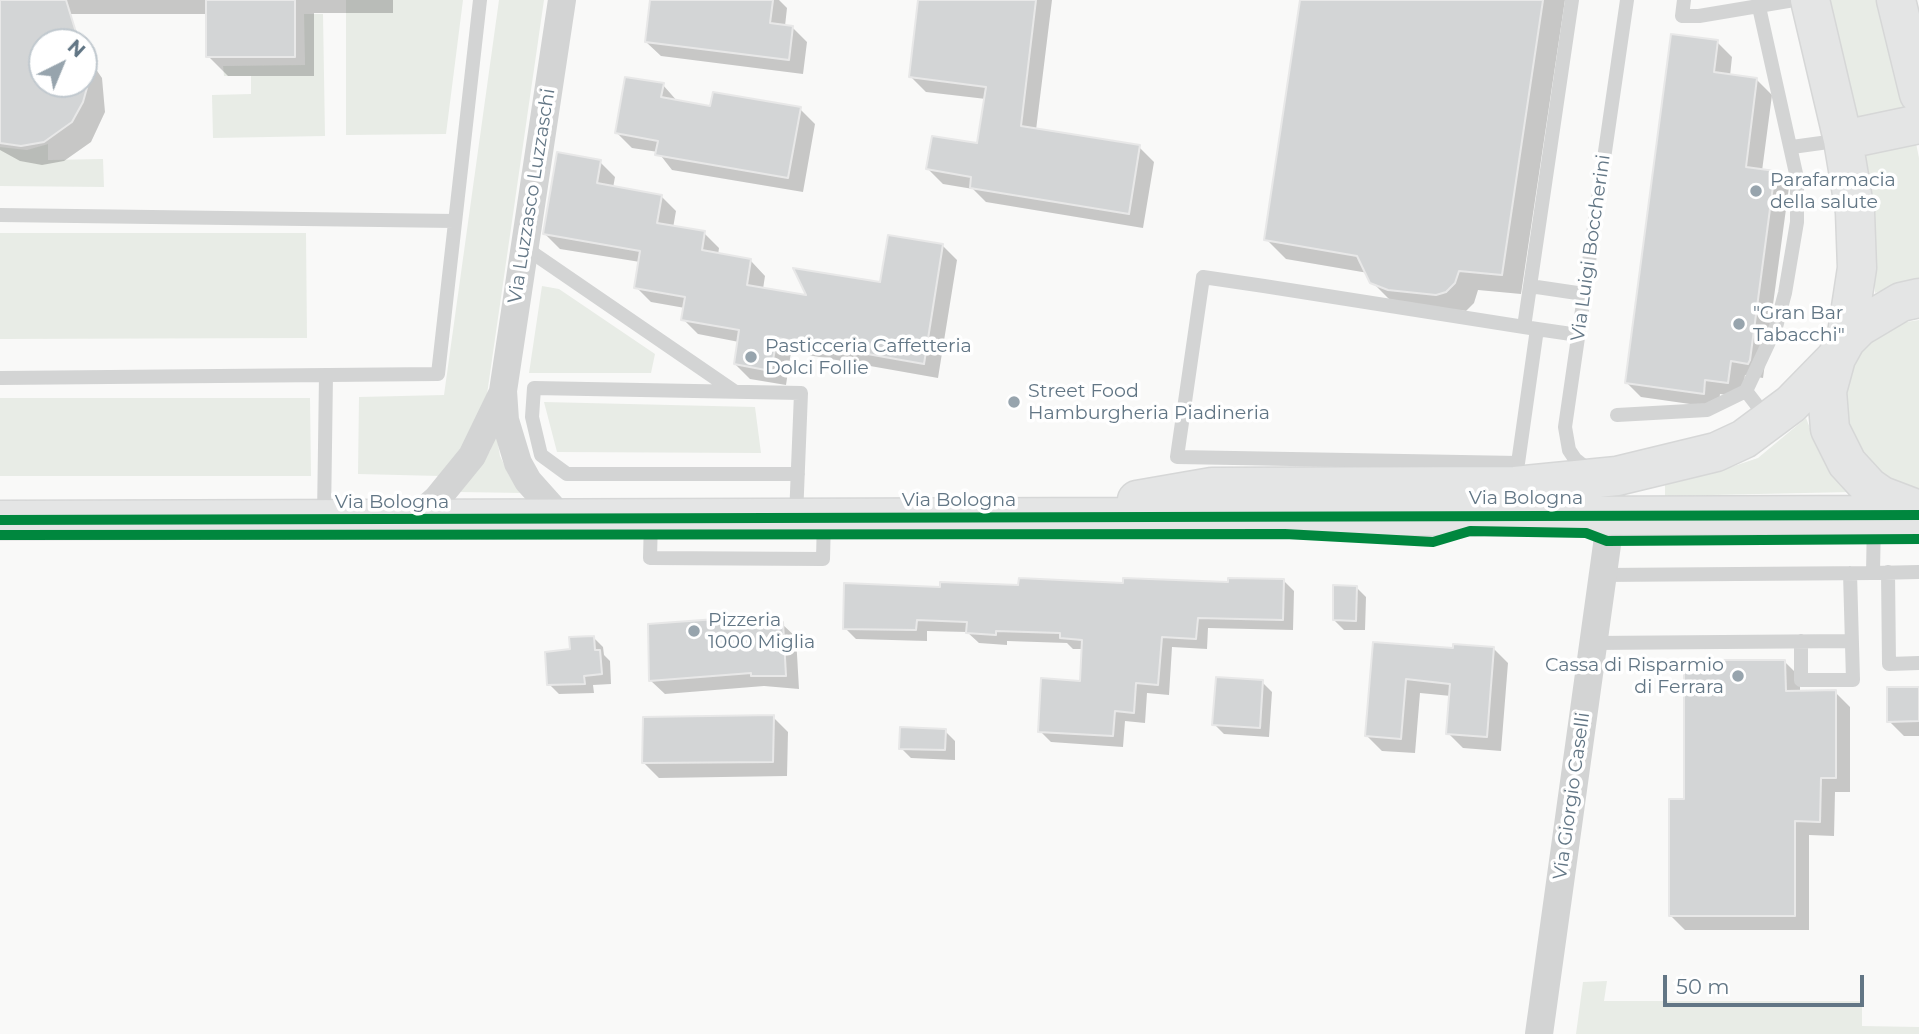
<!DOCTYPE html>
<style>
body{margin:0}
#map{position:relative;width:1919px;height:1034px;overflow:hidden;background:#f9f9f8;font-family:Montserrat,sans-serif}
canvas{display:block}
.north{position:absolute;left:28px;top:28px;width:70px;height:70px;box-sizing:border-box;background:#fff;border:2px solid #c0c8ce;border-radius:50%;rotate:43deg;font-size:19px;font-weight:700;line-height:28px;text-align:center;color:#627685}
.north::after{content:'';display:block;margin:auto;width:24px;height:32px;background:#97a4ad;clip-path:polygon(50% 0,100% 100%,50% 72%,0 100%)}
.scale{position:absolute;left:1663px;top:975px;width:201px;height:32px;box-sizing:border-box;border:4px solid #627685;border-top:0;padding-left:9px;font-size:21px;line-height:24px;white-space:nowrap;color:#627685;-webkit-text-stroke:5px #fff;paint-order:stroke}
</style>
<div id="map">
<canvas width="1919" height="1034"></canvas>
<div class="north">N</div>
<div class="scale">50 m</div>
</div>
<script>
const ctx = document.querySelector('canvas').getContext('2d');
ctx.lineJoin = 'round';
function fill(path, color) { ctx.fillStyle = color; ctx.fill(path, 'evenodd'); }
const shape = rows => new Path2D(rows.map(r => 'M' + r).join(''));
function trace(path, color, width, dash) { ctx.strokeStyle = color; ctx.lineWidth = width; ctx.lineCap = dash ? 'butt' : 'round'; ctx.setLineDash(dash || []); ctx.stroke(path); }
function write(font, color, halo, rows, align = 'center') {
  ctx.font = font + ' Montserrat,sans-serif'; ctx.lineWidth = 7; ctx.setLineDash([]); ctx.textBaseline = 'middle'; ctx.strokeStyle = halo; ctx.fillStyle = color; for (const [text, x, y, turn = 0] of rows) {
    ctx.save(); ctx.translate(x, y); ctx.rotate((+turn || 0) * Math.PI / 180); ctx.textAlign = isNaN(turn) ? turn : align; if (halo) ctx.strokeText(text, 0, 0); ctx.fillText(text, 0, 0); ctx.restore();
  }
}
const green = shape([
 [346,0,463,0,446,134,346,135],
 [499,0,544,0,486,401,474,432,440,476,358,474,359,397,444,395],
 [1826,0,1883,0,1910,107,1855,122],
 [304,14,323,14,325,136,213,138,212,95,251,94,251,76,224,76,223,66,305,65],
 [1916,143,1919,158,1919,283,1903,283,1875,293,1872,233,1858,155],
 [48,144,48,160,103,159,104,187,0,186,0,147,27,150],
 [0,233,306,233,307,338,0,339],
 [542,286,559,289,655,354,651,373,529,373],
 [1919,320,1919,493,1884,480,1865,461,1841,417,1852,360,1867,344,1900,323],
 [0,398,310,398,311,476,0,476],
 [544,402,755,407,761,453,557,452],
 [1806,418,1815,441,1851,492,1665,496,1665,480,1713,473,1758,458],
 [496,432,500,456,509,475,523,493,460,492,490,451],
 [1607,981,1604,1001,1862,1001,1862,1026,1919,1027,1919,1034,1576,1034,1583,982]
]);
const shadow = shape([
 [0,0,393,0,393,13,314,13,314,76,228,76,208,56,208,14,46,14,74,42,42,42,42,84,84,84,84,52,102,78,105,112,91,142,64,161,42,165,20,161,0,150],
 [652,0,779,0,787,8,785,26,792,27,807,42,803,74,661,56,646,42],
 [920,0,1052,0,1036,130,1139,147,1154,162,1143,228,986,202,973,189,943,184,928,169,978,145,986,99,926,92,911,77],
 [1301,0,1565,0,1521,294,1478,290,1474,303,1466,311,1392,302,1372,282,1368,273,1286,259,1266,239],
 [1717,42,1732,57,1730,76,1757,80,1772,95,1762,171,1774,172,1789,187,1763,378,1745,375,1742,397,1720,394,1718,408,1641,397,1626,382],
 [663,85,678,102,712,108,800,109,815,124,803,192,672,170,658,152,632,148,617,133],
 [600,162,615,177,613,188,661,196,676,211,673,228,704,233,719,248,718,255,751,261,765,276,763,289,809,298,882,284,942,245,957,260,938,378,791,352,786,385,750,379,735,364,739,342,698,334,683,319,685,308,651,302,636,287,640,262,560,249,545,234],
 [1283,580,1294,591,1293,630,1208,628,1207,649,1172,647,1169,695,1147,693,1145,723,1125,721,1123,747,1051,742,1040,731,1081,682,1083,649,1073,649,1067,643,1007,641,1007,645,979,643,967,632,927,631,927,641,856,639,845,628,941,589],
 [1356,587,1366,597,1365,630,1344,630,1334,620],
 [729,620,732,623,782,624,796,637,799,689,764,686,665,694,651,681],
 [593,637,603,647,604,655,610,661,611,684,593,685,594,693,559,694,549,684],
 [1375,643,1454,650,1493,648,1508,663,1501,751,1463,748,1448,733,1451,696,1420,693,1415,753,1382,751,1367,736],
 [1785,662,1800,677,1800,692,1835,692,1850,707,1850,792,1835,792,1834,836,1809,835,1809,930,1685,930,1671,916,1685,801],
 [1262,682,1272,692,1269,737,1224,734,1214,724],
 [1919,688,1919,736,1904,736,1889,721],
 [773,717,788,732,787,776,659,778,644,763],
 [945,731,955,741,955,760,911,758,901,748]
]);
const building = shape([
 [0,0,66,0,79,42,42,42,42,84,88,84,83,102,72,122,44,142,21,146,0,143,0,0],
 [206,0,295,0,295,57,206,57,206,0],
 [650,0,773,0,770,23,793,26,789,60,645,42,650,0],
 [918,0,1036,0,1021,126,1140,145,1129,214,970,188,971,177,926,169,932,136,977,143,986,87,909,77,918,0],
 [1300,0,1543,0,1502,275,1459,271,1455,283,1446,292,1436,295,1388,290,1370,283,1357,256,1264,240,1300,0],
 [1671,34,1718,40,1714,72,1757,78,1746,167,1775,171,1750,360,1748,364,1731,361,1728,383,1705,380,1704,394,1625,383,1671,34],
 [625,77,664,83,661,97,710,106,713,92,801,107,788,178,655,155,658,141,615,133,625,77],
 [557,152,601,160,597,183,662,195,657,223,705,231,702,250,751,259,747,285,806,295,793,268,880,282,888,235,943,244,924,364,777,338,771,371,734,364,739,330,681,320,685,297,634,288,640,251,543,234,557,152],
 [1019,578,1123,583,1123,578,1228,582,1228,578,1284,579,1283,620,1198,618,1196,639,1162,637,1158,685,1136,683,1134,713,1115,711,1113,736,1038,732,1041,678,1080,681,1082,640,1060,638,1060,633,996,631,996,635,966,633,967,622,917,620,916,630,843,629,844,583,940,587,940,582,1018,585,1019,578],
 [1333,585,1357,586,1356,621,1333,620,1333,585],
 [730,618,730,621,783,622,786,676,751,676,751,673,649,681,648,624,730,618],
 [594,636,595,650,600,650,602,674,584,676,585,684,547,685,545,652,570,649,569,637,594,636],
 [1373,642,1453,648,1453,644,1494,647,1487,737,1446,734,1450,684,1406,679,1401,739,1365,736,1373,642],
 [1684,660,1785,660,1786,691,1836,690,1836,778,1821,778,1820,822,1795,821,1795,916,1669,916,1669,799,1684,799,1684,660],
 [1216,677,1263,680,1260,728,1212,725,1216,677],
 [1887,687,1919,687,1919,721,1887,722,1887,687],
 [774,715,773,762,642,763,643,717,774,715],
 [900,727,946,729,945,750,899,749,900,727]
]);
const lane = shape([
 [1684,0,1682,16,1699,16,1794,0],
 [1759,7,1797,178,1797,222,1785,293,1776,327,1746,391,1769,421],
 [1792,147,1843,140],
 [0,215,455,221],
 [524,247,734,391],
 [1530,286,1584,294],
 [1524,327,1572,0],
 [1537,329,1518,463,1177,457,1203,277,1264,286,1524,327,1537,329,1578,335],
 [0,378,438,374,480,0],
 [1617,415,1707,410,1746,391],
 [1591,472,1575,459,1569,450,1565,427,1627,0],
 [324,517,326,375],
 [796,517,801,393,534,388,532,417,541,455,567,474,798,474],
 [1874,517,1873,573,1919,572],
 [651,520,650,558,823,559,824,518],
 [1888,572,1889,664,1919,663],
 [1602,575,1873,573],
 [1801,641,1801,680,1853,680,1850,573],
 [1593,643,1852,641]
]);
const street = shape([
 [562,0,503,391,505,420,518,463,528,481,562,519],
 [414,519,437,499,472,456,502,394],
 [1539,1034,1611,516]
]);
const secondary = shape([
 [1810,0,1843,140,1855,212,1857,268,1846,340],
 [1896,0,1919,94],
 [1843,140,1919,124],
 [1919,298,1901,302,1859,327,1846,340,1836,358,1827,391,1830,429,1847,463,1869,487,1882,496,1919,510],
 [1137,500,1212,487,1515,486,1617,476,1716,452,1744,439,1791,404,1836,358],
 [0,520,1919,515]
]);
const cycleway = shape([
 [0,520,1919,515],
 [0,535,1285,534,1433,542,1470,531,1586,533,1607,541,1919,539]
]);
const markers = [
 [1756,191,7,"#97a4ad"],
 [1739,324,7,"#97a4ad"],
 [751,357,7,"#97a4ad"],
 [1014,402,7,"#97a4ad"],
 [694,631,7,"#97a4ad"],
 [1738,676,7,"#97a4ad"]
];
const poiNames = [
 ["Parafarmacia",1770,180],
 ["della salute",1770,202],
 ["\"Gran Bar",1753,313],
 ["Tabacchi\"",1753,335],
 ["Pasticceria Caffetteria",765,346],
 ["Dolci Follie",765,368],
 ["Street Food",1028,391],
 ["Hamburgheria Piadineria",1028,413],
 ["Pizzeria",708,620],
 ["1000 Miglia",708,642],
 ["Cassa di Risparmio",1724,665,"right"],
 ["di Ferrara",1724,687,"right"]
];
const streetNames = [
 ["Via Luzzasco Luzzaschi",532,196,-81],
 ["Via Luigi Boccherini",1591,248,-82],
 ["Via Bologna",1526,498],
 ["Via Bologna",959,500],
 ["Via Bologna",392,502],
 ["Via Giorgio Caselli",1572,796,-82]
];
fill(green, '#e8ece6');
fill(shadow, '#0003');
fill(building, '#d3d5d6');
trace(building, '#e8e8e8', 2);
trace(secondary, '#d6d7d7', 41);
trace(lane, '#d3d4d4', 14);
trace(street, '#d3d4d4', 28);
trace(secondary, '#e4e5e5', 38);
trace(cycleway, '#00873e', 10);
for (const [x, y, r, color] of markers) { const dot = new Path2D(); dot.arc(x, y, r, 0, 2 * Math.PI); ctx.fillStyle = color; ctx.fill(dot); trace(dot, '#fff', 2.5); }
write('19px', '#627685', '#fff', poiNames, 'left');
write('19px', '#627685', '#fff', streetNames);
</script>
